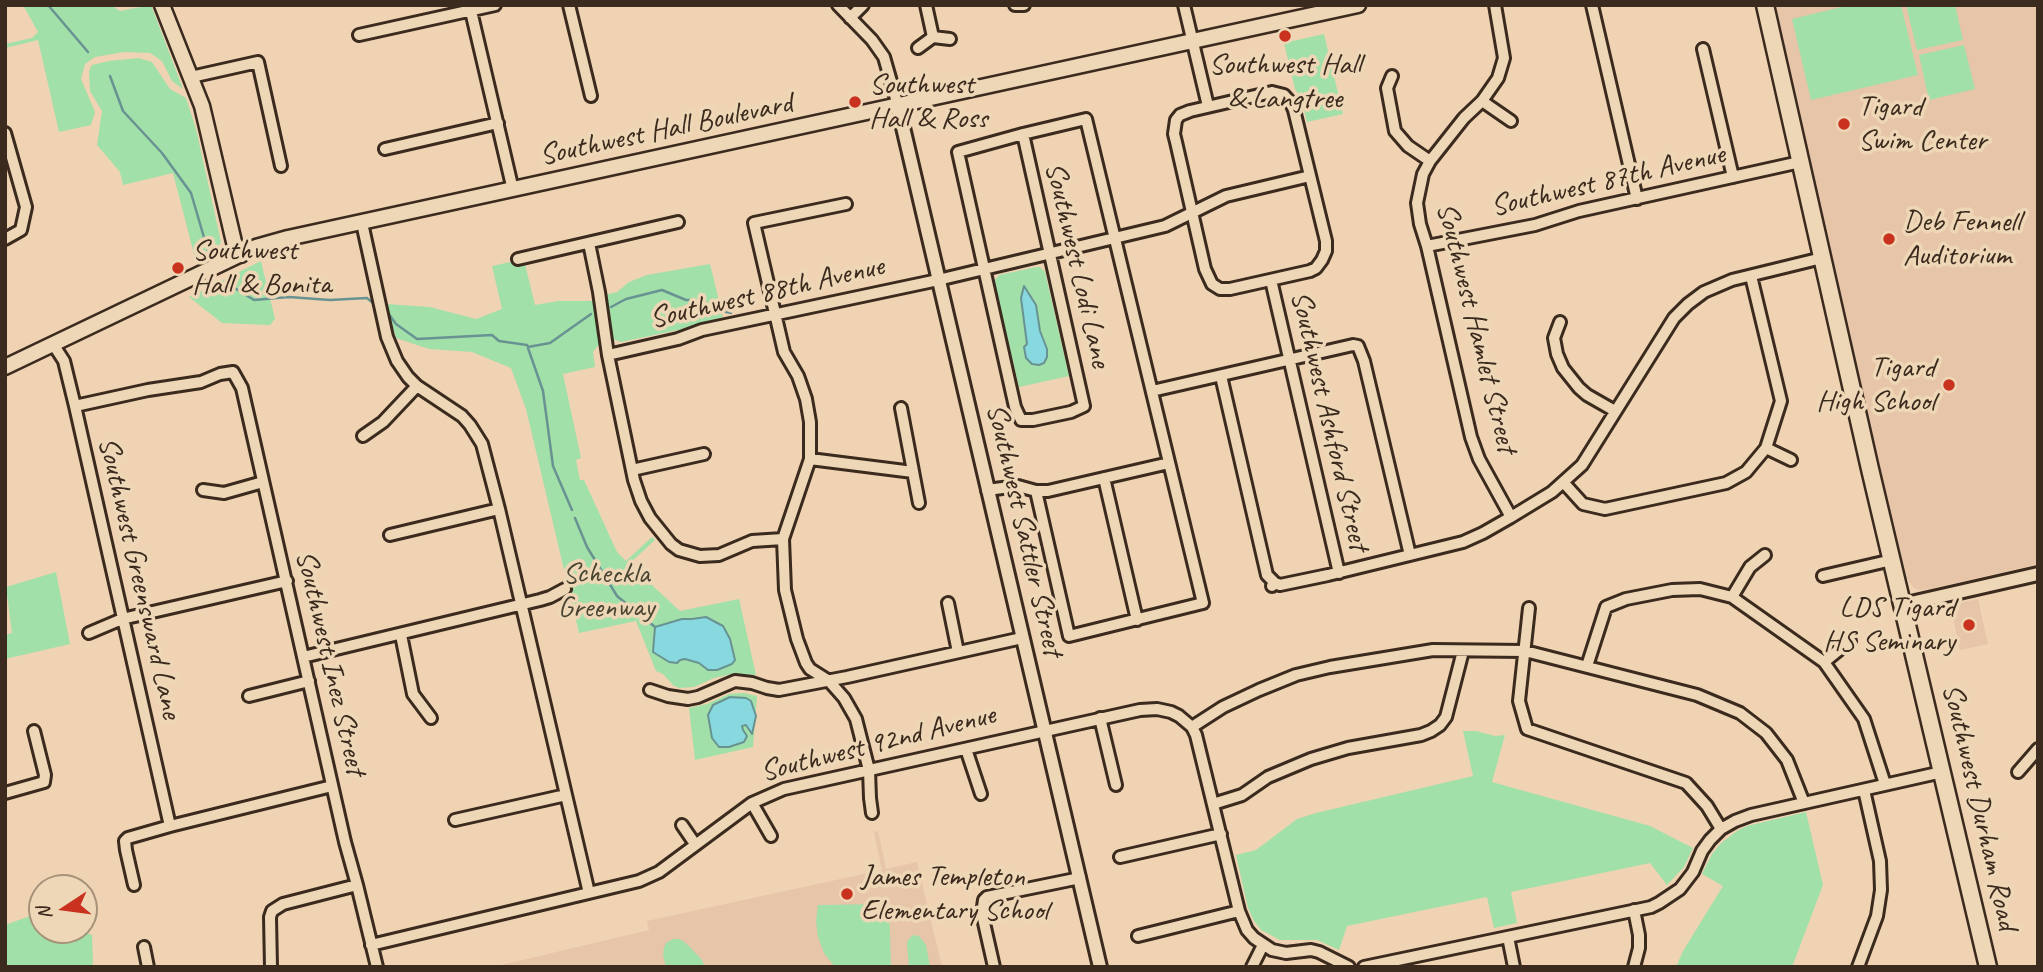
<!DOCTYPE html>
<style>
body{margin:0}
#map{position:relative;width:2043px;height:972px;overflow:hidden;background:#f0d3b3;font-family:Caveat,sans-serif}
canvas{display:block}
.frame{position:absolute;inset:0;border:7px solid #3b2a1e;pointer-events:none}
.north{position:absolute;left:28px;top:874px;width:70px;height:70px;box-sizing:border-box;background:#eed7b6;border:2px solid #a69279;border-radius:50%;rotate:257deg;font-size:19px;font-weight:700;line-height:28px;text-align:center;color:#3b2a1e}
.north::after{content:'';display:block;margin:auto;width:24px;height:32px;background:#c8321e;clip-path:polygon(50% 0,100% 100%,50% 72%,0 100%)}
</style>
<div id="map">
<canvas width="2043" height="972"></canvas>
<div class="frame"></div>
<div class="north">N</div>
</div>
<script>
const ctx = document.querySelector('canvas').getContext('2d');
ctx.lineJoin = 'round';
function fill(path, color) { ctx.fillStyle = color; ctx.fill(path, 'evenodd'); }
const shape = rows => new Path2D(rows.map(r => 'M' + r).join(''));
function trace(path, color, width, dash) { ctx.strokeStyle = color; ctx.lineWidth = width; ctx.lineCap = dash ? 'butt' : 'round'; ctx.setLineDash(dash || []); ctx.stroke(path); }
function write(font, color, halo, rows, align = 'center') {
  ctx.font = font + ' Caveat,sans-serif'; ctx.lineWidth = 7; ctx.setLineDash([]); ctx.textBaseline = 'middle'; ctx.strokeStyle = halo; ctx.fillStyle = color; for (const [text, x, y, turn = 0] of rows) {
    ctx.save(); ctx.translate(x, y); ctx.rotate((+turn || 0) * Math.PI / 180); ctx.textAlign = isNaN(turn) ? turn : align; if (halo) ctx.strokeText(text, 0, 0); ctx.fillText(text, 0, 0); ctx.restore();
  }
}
const built = shape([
 [1773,5,2038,5,2038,564,1929,589,1919,590,1914,588,1905,576],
 [1978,599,1988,644,1960,650,1950,605],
 [878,831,886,869,917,862,942,967,493,967,649,930,647,921,882,870,874,832]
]);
const green = shape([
 [23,5,111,5,120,11,151,5,183,89,172,81,162,61,150,53,124,52,95,57,85,64,81,79,95,112,91,125,59,132,38,40,5,48,5,44,32,38,38,32],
 [1850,5,1901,5,1918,75,1811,100,1792,19],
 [1906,5,1955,5,1963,40,1917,50],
 [1324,34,1343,114,1307,122,1301,98,1295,89,1284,43],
 [1964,45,1975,89,1929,100,1919,55],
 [139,58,152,62,170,89,186,98,196,129,221,242,217,249,195,258,173,173,123,185,120,172,97,145,102,111,90,91,89,71,92,65,109,61],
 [261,261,275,319,270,325,222,323,189,297],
 [515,261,517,266,525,264,535,305,558,301,593,301,601,342,593,352,595,367,563,374,581,458,576,460,580,480,584,480,617,552,626,561,652,537,655,540,629,564,680,611,739,599,756,675,732,674,714,678,694,687,679,688,673,685,663,674,656,671,636,621,579,633,526,409,511,368,472,352,429,349,396,338,386,304,430,307,476,319,502,309,492,266],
 [710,264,723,317,678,330,621,342,612,339,604,295,617,292,629,282,647,275],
 [1036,267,1040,267,1045,272,1069,376,1019,387,994,281,999,275],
 [56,572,70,644,5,659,5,635,12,633,6,587],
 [743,693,757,696,753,747,695,760,689,708,707,704,729,694],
 [1463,731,1476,731,1495,736,1505,735,1492,782,1650,826,1693,848,1684,867,1667,885,1650,863,1511,892,1517,923,1494,928,1487,897,1347,926,1339,950,1317,940,1280,940,1261,930,1254,921,1248,908,1236,855,1256,850,1297,819,1316,813,1473,776],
 [1806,812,1823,885,1792,967,1676,967,1683,951,1723,886,1702,874,1712,854,1720,844,1737,831,1747,826],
 [889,904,891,967,834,966,824,953,818,937,816,921,818,905],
 [33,915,42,918,42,930,77,930,92,935,93,967,5,967,5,925],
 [913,935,919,936,926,945,930,967,909,967,907,944,908,940],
 [673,939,680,939,688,945,702,960,705,967,666,967,663,955,664,948,666,943]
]);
const water = shape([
 [1024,286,1036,305,1040,331,1047,349,1047,357,1044,363,1039,365,1032,364,1026,358,1024,347,1027,344,1021,298,1024,286],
 [706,617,723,626,730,639,735,660,732,664,717,670,708,670,699,663,685,659,680,660,677,663,669,662,653,652,655,627,682,619,692,619,706,617],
 [730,697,746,698,751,701,756,716,752,734,746,725,742,726,743,730,747,736,744,742,729,747,719,747,712,738,708,715,713,705,730,697]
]);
const stream = shape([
 [48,5,88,52],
 [110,76,123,111,162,153,191,193,208,251],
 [225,282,254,300,289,297,330,300,367,298,373,303],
 [611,307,626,299,662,290,686,300,693,300,713,309,731,313],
 [388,313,396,324,417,339,492,335,499,341,527,345,528,347,550,343,591,314],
 [528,348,543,391,553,466,572,510],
 [575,518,587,547,617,596,655,627]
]);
const minor = shape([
 [569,5,591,96],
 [838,5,872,40,884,57,898,106],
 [926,5,933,37],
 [1015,5,1024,5],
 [1184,5,1208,106],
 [1495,5,1504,58,1498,78,1482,101,1464,118,1430,161,1423,174,1417,203,1420,224,1427,246,1471,437,1479,459,1511,517],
 [1592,5,1637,199],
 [471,11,513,190],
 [850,18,863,5],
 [359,35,495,5],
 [918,48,933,37,950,39],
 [1703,49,1733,177],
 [1392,76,1387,88,1395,131,1408,146,1430,161],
 [191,77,258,62,281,166],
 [1272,92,1284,95,1291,103,1294,110,1326,241,1326,251,1322,260,1316,268,1310,271,1230,289,1220,289,1212,284,1205,269,1176,142,1174,134,1176,120,1180,115,1190,111,1272,92],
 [1482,101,1511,121],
 [5,133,26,207,21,230,5,239],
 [1023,134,1084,406,1071,412,1033,420,1021,420,1015,407,958,152,1023,134,1086,119,1203,603,1069,636,1036,491],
 [385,149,498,123],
 [846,204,754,223,784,352,798,376,806,399,810,422,810,459,783,539,785,590,797,639,806,663,810,669,829,681,844,698,856,719,869,770,870,798,872,813],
 [362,223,387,337,397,361,408,377,417,386,462,416,470,425,482,444,499,509,589,893],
 [589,243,599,292,608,355,634,480,641,501,650,518,671,544,679,550,700,556,719,555,752,541,783,539],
 [1427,246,1535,225,1579,211,1800,162],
 [518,259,678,222],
 [1271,280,1339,573],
 [1560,322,1554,338,1557,354,1563,368,1579,388,1587,395,1615,411],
 [53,344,64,361,75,406,170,826],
 [608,355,678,339,702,330,938,280,1165,226,1226,196,1310,176],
 [1221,376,1267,575,1275,583],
 [1152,391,1353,345,1358,346,1364,361,1410,555],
 [75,406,148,390,201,382,220,374,233,372,242,388,345,842,357,885,377,967],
 [901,408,919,503],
 [363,436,383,422,417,386],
 [1766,448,1791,460],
 [810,459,913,472],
 [632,470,704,454],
 [1104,478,1137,620],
 [1564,483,1583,504,1605,509,1726,483,1746,472,1766,448,1781,401,1751,276],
 [203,490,224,493,263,482],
 [987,490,1018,486,1036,491,1048,491,1169,463],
 [390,535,499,509],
 [1823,576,1892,560],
 [1272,586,1275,583,1280,585,1328,575,1463,542,1483,533,1511,517,1552,492,1582,465,1674,318,1688,304,1704,292,1732,280,1822,258],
 [1732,597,1750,567,1765,555],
 [948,603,958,652],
 [1529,608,1519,701,1527,729,1686,783,1707,806,1721,829],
 [89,633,122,619,287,581],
 [401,635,413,694,431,718],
 [303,657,540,600,550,597,565,589],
 [1824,662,1850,641],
 [1587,666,1606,607,1626,599,1672,590,1700,589,1732,597,1824,662,1864,719,1885,784],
 [650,690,668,696,688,699,698,697,735,681,752,683,767,688,779,690,847,677,1022,638],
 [249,696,309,681],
 [1100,718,1116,785],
 [1192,727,1223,707,1259,690,1296,675,1330,667,1433,650,1525,651,1697,695,1740,713,1766,733,1787,760,1804,803],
 [966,749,981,794],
 [2018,772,2038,749],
 [5,793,44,782,45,775,34,731],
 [752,803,771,836],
 [1213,804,1242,795,1268,777,1311,759,1348,748,1421,735,1431,731,1440,725,1446,717,1463,651],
 [455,820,566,795],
 [682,825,695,844],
 [1120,857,1221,834],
 [134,885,126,850,125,841,128,838,170,826,332,786],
 [1634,910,1639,935,1639,948,1634,967],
 [1138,936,1239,911],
 [1508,937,1514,967],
 [371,945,639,881,659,872,752,803,784,789,1140,710,1157,709,1171,712,1179,716,1192,727,1196,735,1239,911,1247,930,1254,938,1272,950,1286,953,1311,950,1319,952,1349,967],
 [144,947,148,967],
 [271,967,270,917,272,911,283,904,357,885],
 [994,967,982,914,984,900,987,897,1080,878],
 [1252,967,1263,945],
 [1364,967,1651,907,1659,903,1680,889,1693,872,1702,851,1710,840,1721,829,1735,821,1751,815,1942,772],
 [1858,967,1877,916,1881,890,1880,861,1864,790]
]);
const tertiary = shape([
 [898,106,1100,967],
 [1902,605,2038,574]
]);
const secondary = shape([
 [162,5,202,106,234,242,241,255],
 [5,367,256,247,288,238,1358,5]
]);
const primary = shape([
 [1765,5,1870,469,1988,967]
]);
const markers = [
 [1285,36,7,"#c8321e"],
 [855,102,7,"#c8321e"],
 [1844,124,7,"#c8321e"],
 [1889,239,7,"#c8321e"],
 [178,268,7,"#c8321e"],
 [1949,385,7,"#c8321e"],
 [1969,625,7,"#c8321e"],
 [847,894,7,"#c8321e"]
];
const poiNames = [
 ["Southwest Hall",1285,65,"center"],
 ["& Langtree",1285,99,"center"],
 ["Southwest",869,85],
 ["Hall & Ross",869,119],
 ["Tigard",1858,107],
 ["Swim Center",1858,141],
 ["Deb Fennell",1903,222],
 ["Auditorium",1903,256],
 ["Southwest",192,251],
 ["Hall & Bonita",192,285],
 ["Tigard",1935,368,"right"],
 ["High School",1935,402,"right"],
 ["LDS Tigard",1955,608,"right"],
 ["HS Seminary",1955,642,"right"],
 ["James Templeton",861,877],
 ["Elementary School",861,911]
];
const streetNames = [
 ["Southwest Hall Boulevard",666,130,-12],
 ["Southwest 87th Avenue",1608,181,-13],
 ["Southwest Lodi Lane",1077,265,77],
 ["Southwest 88th Avenue",767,293,-13],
 ["Southwest Hamlet Street",1476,328,76],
 ["Southwest Ashford Street",1329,421,77],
 ["Southwest Sattler Street",1024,530,77],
 ["Southwest Greensward Lane",139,578,77],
 ["Southwest Inez Street",330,663,77],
 ["Southwest 92nd Avenue",878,744,-14],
 ["Southwest Durham Road",1979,807,77]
];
const parkNames = [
 ["Scheckla",606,574],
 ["Greenway",606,608]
];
fill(built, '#e7c5a8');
fill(green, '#a1e0a8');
fill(water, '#87d9df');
trace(water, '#699392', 2);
trace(stream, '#699392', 2.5);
trace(minor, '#3b2a1e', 16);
trace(tertiary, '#3b2a1e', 18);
trace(secondary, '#3b2a1e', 19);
trace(primary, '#3b2a1e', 21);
trace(minor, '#eed7b6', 10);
trace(tertiary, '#eed7b6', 12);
trace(secondary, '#eed7b6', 14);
trace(primary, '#eed7b6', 16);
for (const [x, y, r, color] of markers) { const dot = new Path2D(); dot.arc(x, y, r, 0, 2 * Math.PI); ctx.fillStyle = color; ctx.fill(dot); trace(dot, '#eed7b6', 2.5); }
write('30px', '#3b2a1e', '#eed7b6', poiNames, 'left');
write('30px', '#3b2a1e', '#eed7b6', streetNames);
write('30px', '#4a4533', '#eed7b6', parkNames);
</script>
